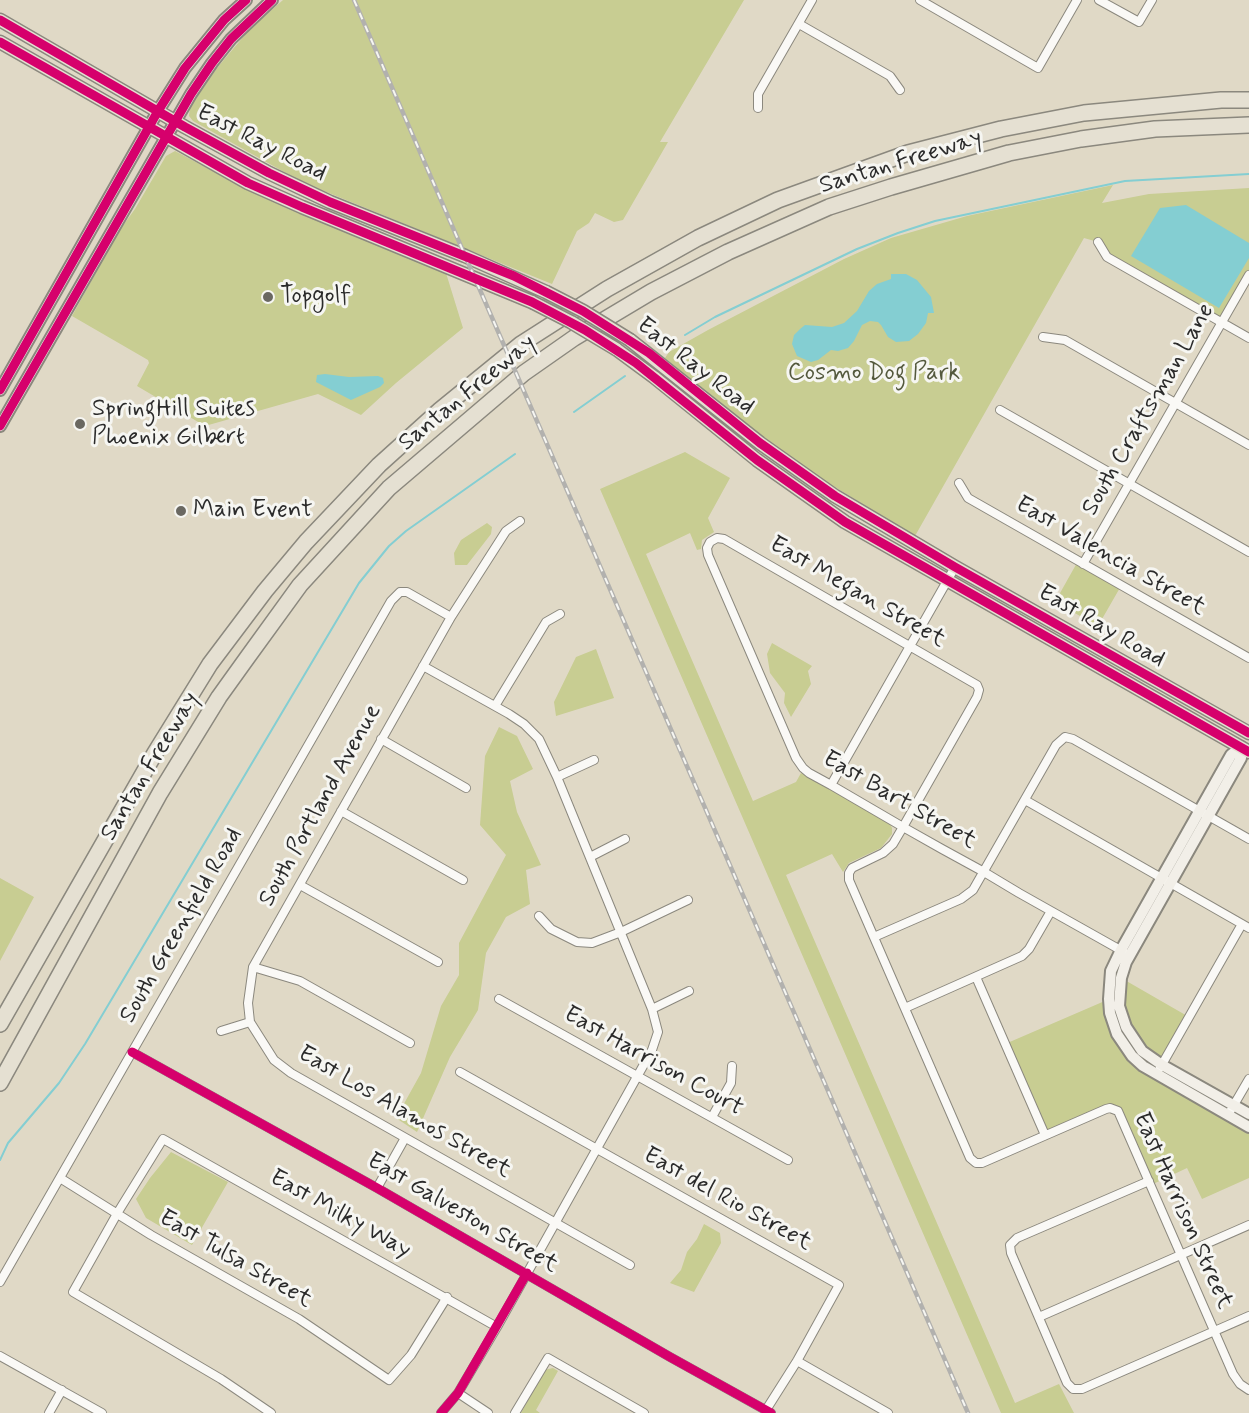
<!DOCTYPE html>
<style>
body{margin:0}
canvas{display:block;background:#e0d9c6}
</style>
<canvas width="1249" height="1413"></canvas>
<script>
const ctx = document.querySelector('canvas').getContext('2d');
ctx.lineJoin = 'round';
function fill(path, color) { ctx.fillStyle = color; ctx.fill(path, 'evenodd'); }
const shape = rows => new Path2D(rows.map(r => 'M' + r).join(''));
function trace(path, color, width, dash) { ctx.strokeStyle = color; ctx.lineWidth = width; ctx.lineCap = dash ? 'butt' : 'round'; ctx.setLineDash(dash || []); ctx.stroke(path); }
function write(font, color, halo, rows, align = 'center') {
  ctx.font = font + ' Mynerve,sans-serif'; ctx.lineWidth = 6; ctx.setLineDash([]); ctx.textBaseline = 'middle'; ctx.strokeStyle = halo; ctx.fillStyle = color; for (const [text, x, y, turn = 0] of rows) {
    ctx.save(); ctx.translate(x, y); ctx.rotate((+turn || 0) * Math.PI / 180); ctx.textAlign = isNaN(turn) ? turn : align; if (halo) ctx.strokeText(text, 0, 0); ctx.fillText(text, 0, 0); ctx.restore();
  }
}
const green = shape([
 [283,0,744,0,660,142,668,142,623,220,614,222,595,213,589,223,577,231,552,284,302,182,193,121,189,116,190,107,217,68,249,30],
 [175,151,256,194,446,273,463,328,396,383,361,415,318,394,205,426,137,386,149,363,148,360,72,316,119,231,135,209,166,156],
 [1113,185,1102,203,1149,194,1249,188,1249,275,1222,322,1107,257,1098,242,1084,238,915,536,812,473,761,436,665,358,669,352,708,330,844,259,891,238,967,216],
 [685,452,730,478,708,518,714,532,702,540,701,549,697,550,690,533,646,554,753,801,796,782,801,773,890,824,892,828,892,834,881,848,849,863,843,872,832,854,786,875,1015,1403,1059,1384,1074,1413,1001,1413,600,489],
 [487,523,492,527,491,534,467,565,455,565,454,553,461,540],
 [1078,561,1121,586,1098,626,1055,602],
 [772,643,812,666,808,671,811,684,791,717,784,703,785,693,770,673,767,654],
 [596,649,614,698,556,716,554,702,576,657],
 [499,727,517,736,533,769,510,781,517,812,541,865,526,870,530,904,506,917,486,953,478,1010,450,1057,417,1132,396,1118,421,1073,441,1006,459,975,459,943,506,855,480,825,485,756],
 [0,878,34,897,0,961],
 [1116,975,1189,1017,1159,1070,1249,1122,1249,1178,1202,1199,1187,1168,1151,1185,1113,1109,1045,1135,1005,1044,1114,997],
 [171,1152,228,1182,192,1245,146,1218,136,1199,150,1178],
 [704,1224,720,1233,721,1243,694,1292,670,1283,681,1270,687,1252,697,1239],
 [553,1368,558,1371,536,1410,540,1413,521,1413,544,1370]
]);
const water = shape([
 [1186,205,1249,243,1249,258,1219,308,1131,256,1160,208],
 [891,274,906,274,917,280,931,297,934,313,928,313,926,323,918,334,909,341,896,342,888,337,881,325,878,322,870,321,862,325,854,341,848,348,838,351,831,350,818,360,811,362,797,356,792,344,794,335,800,329,805,325,832,327,844,323,857,311,869,291,877,284,891,279],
 [325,374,349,377,378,376,383,378,384,383,380,387,351,400,316,382,317,375]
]);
const stream = shape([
 [685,335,715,317,857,249,898,233,935,221,1125,181,1249,174],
 [574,412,625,376],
 [0,1160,8,1143,59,1083,85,1044,359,583,389,546,406,531,515,454]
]);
const street = shape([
 [920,0,1038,68,1077,0],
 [1099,0,1139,22,1152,0],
 [799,24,890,76,900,90],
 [758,108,758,94,812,0],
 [1098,242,1107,257,1249,338],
 [1043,337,1065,340,1249,445],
 [1000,410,1249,552],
 [959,483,968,498,1249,658],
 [520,521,506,531,451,617,253,967,248,1003,250,1022,274,1060,291,1073,630,1265],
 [1083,564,1249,275],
 [423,666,509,714,524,724,539,739,557,777,652,1009,658,1032,652,1050,497,1327,458,1393,441,1413],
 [495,706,546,622,560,614],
 [381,739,466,788],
 [557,777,594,760],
 [831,785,955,567],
 [1025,800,1249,928],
 [341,811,463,880],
 [590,857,625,839],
 [300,885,438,962],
 [539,916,551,929,577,942,592,943,621,932,688,900],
 [874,937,961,899,973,890,1056,745,1065,737,1073,739,1249,839],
 [1124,952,1051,911,1019,893,984,872,942,849,903,827,831,785,809,773,803,768,796,758,708,555,707,548,710,542,717,538,724,539,977,685,979,690,977,697,903,827,893,844,883,853,852,868,849,873,849,880,970,1158,976,1163,982,1163,1106,1109,1110,1108,1118,1111,1233,1374,1240,1384,1249,1390],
 [253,967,300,981,410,1043],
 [976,977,1045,1135],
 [499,999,788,1160],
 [905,1008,1022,956,1029,949,1051,911],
 [652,1009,689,991],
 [221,1031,250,1022],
 [132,1052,377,1188,670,1357,771,1413],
 [1160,1068,1242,924],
 [460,1072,839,1285,797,1361,766,1410],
 [1228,1115,1249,1079],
 [712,1117,731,1083,732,1066],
 [60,1178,151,1235,299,1319,389,1380,411,1355,447,1297],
 [1149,1181,1017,1238,1010,1245,1011,1253,1067,1383,1073,1389,1082,1389,1249,1316],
 [377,1188,405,1138],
 [0,1282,391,601,400,592,407,592,451,617],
 [1039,1317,1249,1225],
 [0,1356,102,1413],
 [797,1361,888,1413],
 [458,1393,488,1413],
 [49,1413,62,1390],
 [271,1413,221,1379,73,1292,118,1212,163,1139,497,1327],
 [515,1413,548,1358,644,1413]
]);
const secondary = shape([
 [0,390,158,111,185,68,224,20,246,0],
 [0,426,191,94,212,63,231,39,272,0],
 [1241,747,1231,755,1121,950,1111,971,1109,999,1110,1013,1117,1034,1132,1056,1143,1066,1249,1127],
 [1241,747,1241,758,1126,962,1121,978,1119,1006,1126,1027,1142,1051,1162,1065,1249,1114]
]);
const primary = shape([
 [0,20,185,127,269,173,330,202,465,256,546,292],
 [0,42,248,183,302,207,532,302],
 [630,340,760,443,835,496,955,567,1249,733],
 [616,349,654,377,757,460,845,522,1249,752]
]);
const highway = shape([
 [0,1024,155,753,210,664,265,591,306,542,379,465,440,410,521,344,607,289,698,238,778,200,908,153,1001,129,1084,113,1221,100,1249,100],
 [0,1083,160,793,219,697,247,658,300,585,389,488,524,373,574,338,651,292,728,252,829,207,891,187,1009,153,1081,139,1155,129,1249,125]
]);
const rail = shape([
 [354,0,968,1413]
]);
const primaryBridge = shape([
 [546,292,583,311,630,340],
 [532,302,571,322,616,349]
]);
const cycleway = shape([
 [0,20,185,127,269,173,330,202,514,276,583,311,649,353,760,443,835,496,955,567,1249,733],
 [0,42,248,183,302,207,532,302,585,330,636,363,757,460,845,522,1249,752],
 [0,390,158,111,185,68,224,20,246,0],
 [0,426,191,94,212,63,231,39,272,0],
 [132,1052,377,1188,670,1357,771,1413],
 [441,1413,458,1393,527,1273]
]);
const markers = [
 [268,297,6,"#6a6861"],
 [80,424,6,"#6a6861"],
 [181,511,6,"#6a6861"]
];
const streetNames = [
 ["East Ray Road",261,144,27],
 ["Santan Freeway",901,163,-17],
 ["East Ray Road",695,367,38],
 ["Santan Freeway",468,394,-39],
 ["South Craftsman Lane",1149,410,-60],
 ["East Valencia Street",1110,557,30],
 ["East Megan Street",857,593,30],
 ["East Ray Road",1101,627,30],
 ["Santan Freeway",151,767,-59],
 ["East Bart Street",899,801,30],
 ["South Portland Avenue",321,806,-61],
 ["South Greenfield Road",182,926,-60],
 ["East Harrison Court",653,1062,29],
 ["East Los Alamos Street",404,1113,30],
 ["East del Rio Street",727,1200,29],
 ["East Harrison Street",1182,1211,66],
 ["East Galveston Street",462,1214,30],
 ["East Milky Way",340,1215,29],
 ["East Tulsa Street",235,1260,30]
];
const poiNames = [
 ["Topgolf",280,297],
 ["SpringHill Suites",92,410],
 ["Phoenix Gilbert",92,438],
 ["Main Event",193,511]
];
const parkNames = [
 ["Cosmo Dog Park",874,374]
];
fill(green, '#c8cd92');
fill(water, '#84ced2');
trace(stream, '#84ced2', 2);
trace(street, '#8b887e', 10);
trace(secondary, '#8b887e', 14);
trace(primary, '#8b887e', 15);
trace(highway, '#8b887e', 18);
trace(street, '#faf9f6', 8);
trace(secondary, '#f2efe8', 10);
trace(primary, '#e5e0d2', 12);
trace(highway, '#e5e0d2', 15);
trace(rail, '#b2b1ae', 4.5);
trace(rail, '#f6f6f2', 2, [7]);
trace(primaryBridge, '#8b887e', 15, []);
trace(primaryBridge, '#e5e0d2', 12);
trace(cycleway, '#d6006c', 9);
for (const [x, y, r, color] of markers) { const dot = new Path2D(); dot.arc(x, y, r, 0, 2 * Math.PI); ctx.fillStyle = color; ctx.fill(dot); trace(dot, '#f6f6f2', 2); }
write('24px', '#2b2b2b', '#f6f6f2', streetNames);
write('24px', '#2b2b2b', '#f6f6f2', poiNames, 'left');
write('24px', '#54593d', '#f6f6f2', parkNames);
</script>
